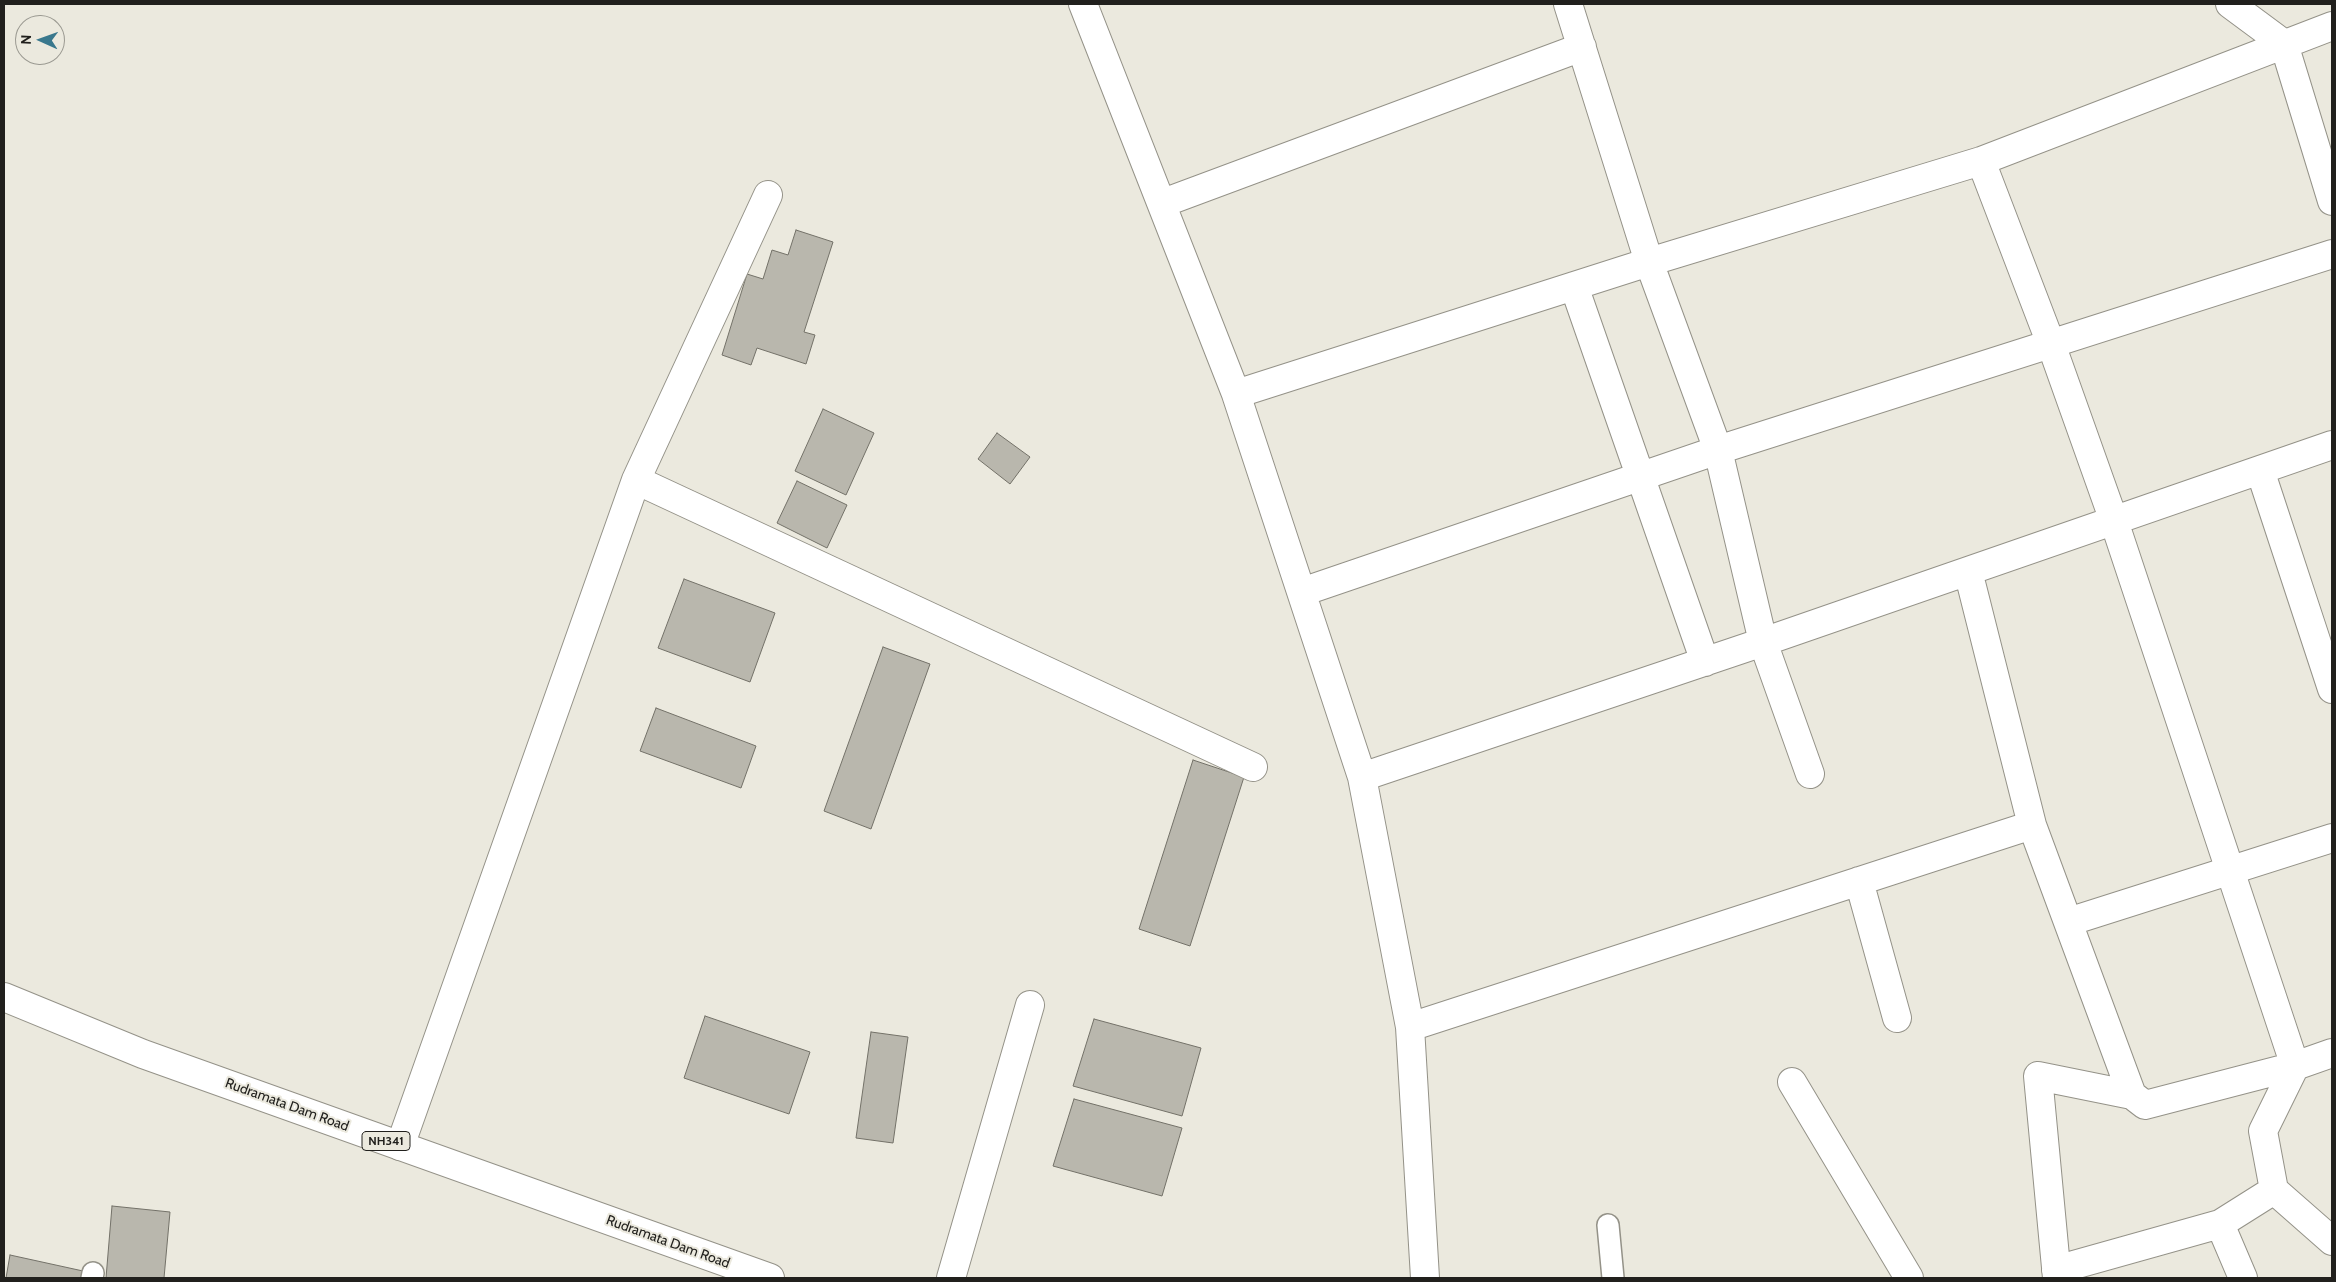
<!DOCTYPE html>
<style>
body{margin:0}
#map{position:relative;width:2336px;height:1282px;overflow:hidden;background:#ebe9de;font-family:Cabin,sans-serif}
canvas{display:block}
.frame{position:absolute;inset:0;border:5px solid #21201d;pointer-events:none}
.north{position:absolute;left:15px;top:15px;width:50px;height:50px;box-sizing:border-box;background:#ebe9de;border:1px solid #9a9991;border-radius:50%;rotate:272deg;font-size:14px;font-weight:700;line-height:20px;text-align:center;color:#21201d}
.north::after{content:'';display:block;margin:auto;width:18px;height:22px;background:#39788d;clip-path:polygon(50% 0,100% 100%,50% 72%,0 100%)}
</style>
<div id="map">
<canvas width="2336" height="1282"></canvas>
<div class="frame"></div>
<div class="north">N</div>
</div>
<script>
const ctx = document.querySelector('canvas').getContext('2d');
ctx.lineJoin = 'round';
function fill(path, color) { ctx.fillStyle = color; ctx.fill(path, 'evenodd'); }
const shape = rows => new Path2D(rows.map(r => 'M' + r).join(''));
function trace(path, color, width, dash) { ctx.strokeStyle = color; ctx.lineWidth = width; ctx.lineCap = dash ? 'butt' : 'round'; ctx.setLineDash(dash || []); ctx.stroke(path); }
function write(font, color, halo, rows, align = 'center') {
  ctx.font = font + ' Cabin,sans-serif'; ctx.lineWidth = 4; ctx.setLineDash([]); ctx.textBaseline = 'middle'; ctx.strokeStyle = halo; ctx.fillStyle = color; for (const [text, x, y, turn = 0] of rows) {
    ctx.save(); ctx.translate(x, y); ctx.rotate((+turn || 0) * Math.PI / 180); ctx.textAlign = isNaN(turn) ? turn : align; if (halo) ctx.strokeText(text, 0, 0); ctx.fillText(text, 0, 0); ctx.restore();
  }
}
const building = shape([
 [796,230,833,242,804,332,815,335,806,364,757,348,751,365,722,355,747,274,763,279,772,250,788,255,796,230],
 [823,409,874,433,846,495,795,471,823,409],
 [997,433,1030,457,1010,484,978,459,997,433],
 [797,481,847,505,827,548,777,523,797,481],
 [684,579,775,613,750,682,658,648,684,579],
 [883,647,930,664,871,829,824,811,883,647],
 [656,708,756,746,741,788,640,751,656,708],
 [1193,760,1244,777,1190,946,1139,929,1193,760],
 [705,1016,810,1052,789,1114,684,1078,705,1016],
 [1094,1019,1201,1048,1182,1116,1073,1086,1094,1019],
 [871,1032,908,1037,893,1143,856,1138,871,1032],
 [1074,1099,1182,1128,1162,1196,1053,1166,1074,1099],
 [112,1206,170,1212,164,1278,106,1278,112,1206],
 [10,1255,83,1271,82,1278,6,1278,10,1255]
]);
const lane = shape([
 [1608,1225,1613,1278],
 [92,1278,93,1273]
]);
const street = shape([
 [1083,4,1236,394,1362,777,1410,1027,1425,1278],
 [1568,4,1649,262,1718,450,1763,642,1810,774],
 [2230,4,2284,44,2332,201],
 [1981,161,2051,344,2114,521,2295,1066,2263,1131,2274,1190,2332,1241],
 [1163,203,1582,47],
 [1574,286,1705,662],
 [1236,394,1649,262,1981,161,2332,26],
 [2260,470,2332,689],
 [636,480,1253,767],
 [1968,571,2032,825,2132,1095],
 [1302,592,1718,450,2332,254],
 [1362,777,1763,642,2332,445],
 [1859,881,1897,1018],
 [2068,922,2332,838],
 [1410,1027,2032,825],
 [1792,1082,1909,1278],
 [400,1146,636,480,768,195],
 [2220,1224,2243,1278],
 [2056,1270,2220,1224,2274,1190],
 [951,1278,1030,1005],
 [2057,1278,2038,1076,2132,1095,2145,1105,2295,1066,2332,1053]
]);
const highway = shape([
 [4,997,143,1054,770,1278]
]);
const shields = [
 [386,1141,48]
];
const shieldNames = [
 ["NH341",386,1141]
];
const streetNames = [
 ["Rudramata Dam Road",287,1105,20],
 ["Rudramata Dam Road",668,1242,20]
];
fill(building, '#b9b7ad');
trace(building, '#737168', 1);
trace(lane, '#949288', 24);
trace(street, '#949288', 30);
trace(highway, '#949288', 30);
trace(lane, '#fff', 21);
trace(street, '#fff', 28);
trace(highway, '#fff', 28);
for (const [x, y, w] of shields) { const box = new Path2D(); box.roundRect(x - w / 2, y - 9.5, w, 19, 4); ctx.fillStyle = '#ebe9de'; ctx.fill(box); trace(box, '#21201d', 1); }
write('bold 12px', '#21201d', null, shieldNames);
write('14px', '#21201d', '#ebe9de', streetNames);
</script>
